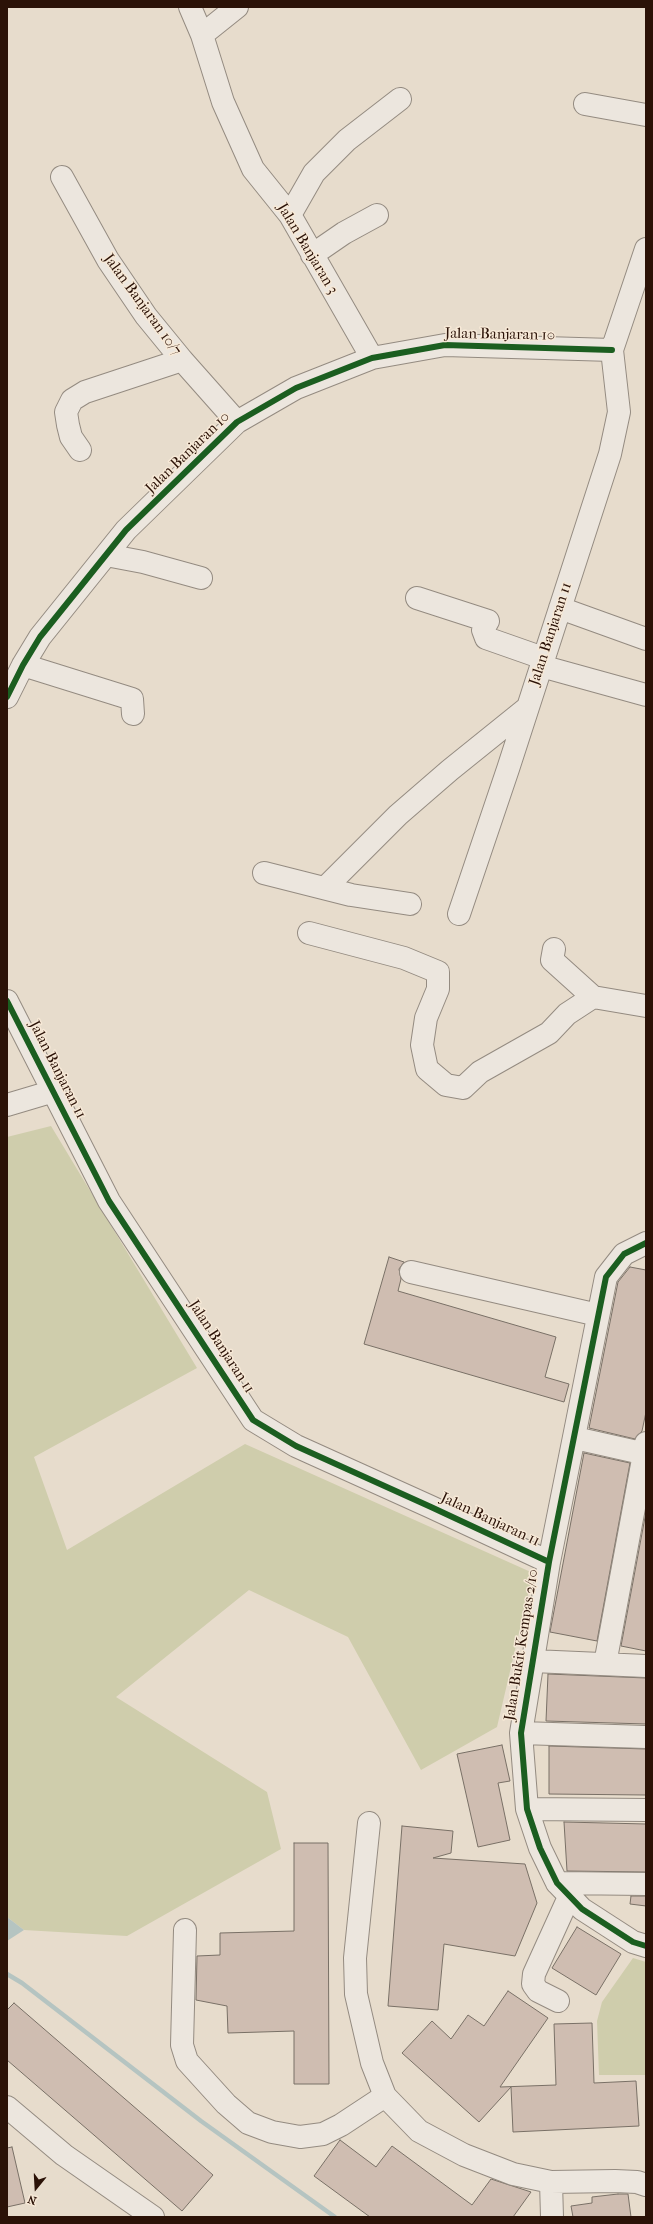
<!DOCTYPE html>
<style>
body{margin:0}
#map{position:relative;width:653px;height:2224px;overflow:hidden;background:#e7dccc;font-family:"IM FELL French Canon",serif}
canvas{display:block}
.frame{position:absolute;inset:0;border:8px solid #2b1207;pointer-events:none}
.north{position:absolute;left:16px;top:2168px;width:40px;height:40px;-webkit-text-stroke:3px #f7e9d7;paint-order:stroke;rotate:198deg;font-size:11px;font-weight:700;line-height:16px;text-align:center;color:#2b1207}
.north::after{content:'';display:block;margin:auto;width:14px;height:18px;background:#2b1207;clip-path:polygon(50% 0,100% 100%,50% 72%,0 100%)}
</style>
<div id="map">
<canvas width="653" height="2224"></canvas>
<div class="frame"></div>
<div class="north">N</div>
</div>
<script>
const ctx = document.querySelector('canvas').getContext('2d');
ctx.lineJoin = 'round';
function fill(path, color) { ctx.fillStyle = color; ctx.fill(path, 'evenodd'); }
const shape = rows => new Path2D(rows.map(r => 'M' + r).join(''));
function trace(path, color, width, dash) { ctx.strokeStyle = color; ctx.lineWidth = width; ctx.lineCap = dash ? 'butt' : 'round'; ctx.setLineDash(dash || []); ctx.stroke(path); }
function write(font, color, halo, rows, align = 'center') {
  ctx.font = font + ' "IM FELL French Canon",serif'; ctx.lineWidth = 3; ctx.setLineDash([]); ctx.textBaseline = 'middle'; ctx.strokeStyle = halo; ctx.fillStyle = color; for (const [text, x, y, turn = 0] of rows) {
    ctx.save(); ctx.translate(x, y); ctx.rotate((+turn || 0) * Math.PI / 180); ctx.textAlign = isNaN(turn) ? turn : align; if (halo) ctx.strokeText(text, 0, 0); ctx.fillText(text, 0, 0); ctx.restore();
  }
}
const green = shape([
 [51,1126,197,1368,34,1457,67,1550,245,1444,533,1573,497,1727,421,1770,348,1637,249,1590,116,1697,267,1792,281,1849,127,1936,24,1930,7,1917,7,1137],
 [633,1958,646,1962,646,2075,599,2075,597,2021,602,2002]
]);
const water = shape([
 [7,1917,24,1930,7,1941]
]);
const stream = shape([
 [7,1974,22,1983,201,2121,335,2217]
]);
const building = shape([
 [389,1257,404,1262,399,1269,401,1279,398,1291,556,1337,545,1377,569,1384,564,1402,364,1344,389,1257],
 [630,1267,646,1270,646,1412,642,1431,635,1439,589,1428,618,1282,630,1267],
 [584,1453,630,1463,597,1641,550,1632,584,1453],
 [646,1512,646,1651,621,1646,646,1512],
 [548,1674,646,1678,646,1724,546,1721,548,1674],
 [502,1745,510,1781,498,1783,510,1840,478,1847,457,1754,502,1745],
 [549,1746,646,1749,646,1795,549,1794,549,1746],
 [564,1822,646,1824,646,1872,567,1871,564,1822],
 [402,1826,453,1831,451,1853,433,1858,525,1864,537,1903,515,1956,444,1944,438,2010,388,2006,402,1826],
 [294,1843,328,1843,329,2084,294,2084,294,2031,228,2033,227,2006,196,2000,197,1956,220,1955,220,1933,294,1931,294,1843],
 [631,1896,646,1896,646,1906,630,1904,631,1896],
 [577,1927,621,1954,596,1995,552,1968,577,1927],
 [508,1991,548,2018,500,2087,556,2085,554,2024,592,2023,594,2083,636,2081,639,2126,513,2132,511,2087,479,2122,402,2053,432,2021,451,2039,468,2015,484,2026,508,1991],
 [14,2003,213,2175,182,2211,7,2060,7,2010,14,2003],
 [340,2140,376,2167,392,2146,472,2205,491,2179,531,2192,513,2217,370,2217,314,2176,340,2140],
 [12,2147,25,2203,7,2207,7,2148,12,2147],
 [618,2194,628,2194,631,2217,573,2217,571,2206,592,2203,592,2197,618,2194]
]);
const minor = shape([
 [190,7,202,35,223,102,253,169,290,215,372,358],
 [202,35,237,7],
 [585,104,646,115],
 [62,177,108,260,146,316,182,360,237,422],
 [290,215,314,173,347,140,400,99],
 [312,255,344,233,377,215],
 [80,450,71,437,68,425,66,412,72,400,85,392,182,360],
 [106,555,143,562,201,578],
 [417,598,488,621,483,630,486,638,543,658],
 [560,608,646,639],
 [23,665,132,699,133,714],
 [541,666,646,695],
 [7,697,23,665,40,637,126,530,237,422,296,388,372,358,445,345,612,350],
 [264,873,351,895,410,904],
 [325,888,398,815,450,770,527,708],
 [459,914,508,769,610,454,619,412,612,350,646,249],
 [309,933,404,958,438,972,438,989,426,1018,422,1045,427,1069,446,1085,463,1088,480,1072,549,1033,567,1014,593,997,646,1006],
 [554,949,552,960,593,997],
 [7,1001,109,1201,253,1420,296,1446,431,1507,549,1562],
 [7,1105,54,1091],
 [646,1243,624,1254,606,1277,549,1562,521,1733,527,1809,540,1848,557,1883,582,1909,633,1942,646,1946],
 [411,1272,598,1315],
 [575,1438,646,1454],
 [533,1661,646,1666],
 [605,1664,646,1443],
 [521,1733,646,1737],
 [527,1809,646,1810],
 [369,1823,355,1958,356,1994,372,2063,385,2096,419,2131,464,2155,513,2174,551,2182,615,2181,637,2182,646,2185],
 [557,1883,646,1884],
 [185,1930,182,2045,187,2061,226,2104,248,2123,272,2132,300,2137,323,2134,341,2125,385,2096],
 [558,2001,538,1991,533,1984,534,1974,569,1897],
 [7,2107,64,2155,153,2217],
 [551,2182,552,2217]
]);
const cycleway = shape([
 [7,697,23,665,40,637,126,530,237,422,296,388,372,358,445,345,612,350],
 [7,1001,109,1201,253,1420,296,1446,431,1507,549,1562],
 [646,1243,624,1254,606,1277,549,1562,521,1733,527,1809,540,1848,557,1883,582,1909,633,1942,646,1946]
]);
const streetNames = [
 ["Jalan Banjaran 3",307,249,59],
 ["Jalan Banjaran 10/7",142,305,54],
 ["Jalan Banjaran 10",500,335,1],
 ["Jalan Banjaran 10",188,453,-44],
 ["Jalan Banjaran 11",551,634,-72],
 ["Jalan Banjaran 11",57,1070,63],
 ["Jalan Banjaran 11",221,1347,57],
 ["Jalan Banjaran 11",490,1520,25],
 ["Jalan Bukit Kempas 2/10",522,1645,-81]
];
fill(green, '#cfcdac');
fill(water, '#b5c4c1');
trace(stream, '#b5c4c1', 4.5);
fill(building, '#cfbdb1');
trace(building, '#797066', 1);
trace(minor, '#948b81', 24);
trace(minor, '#ece6de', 22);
trace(cycleway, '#1b5e20', 6);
write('15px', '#2b1207', '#f7e9d7', streetNames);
</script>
